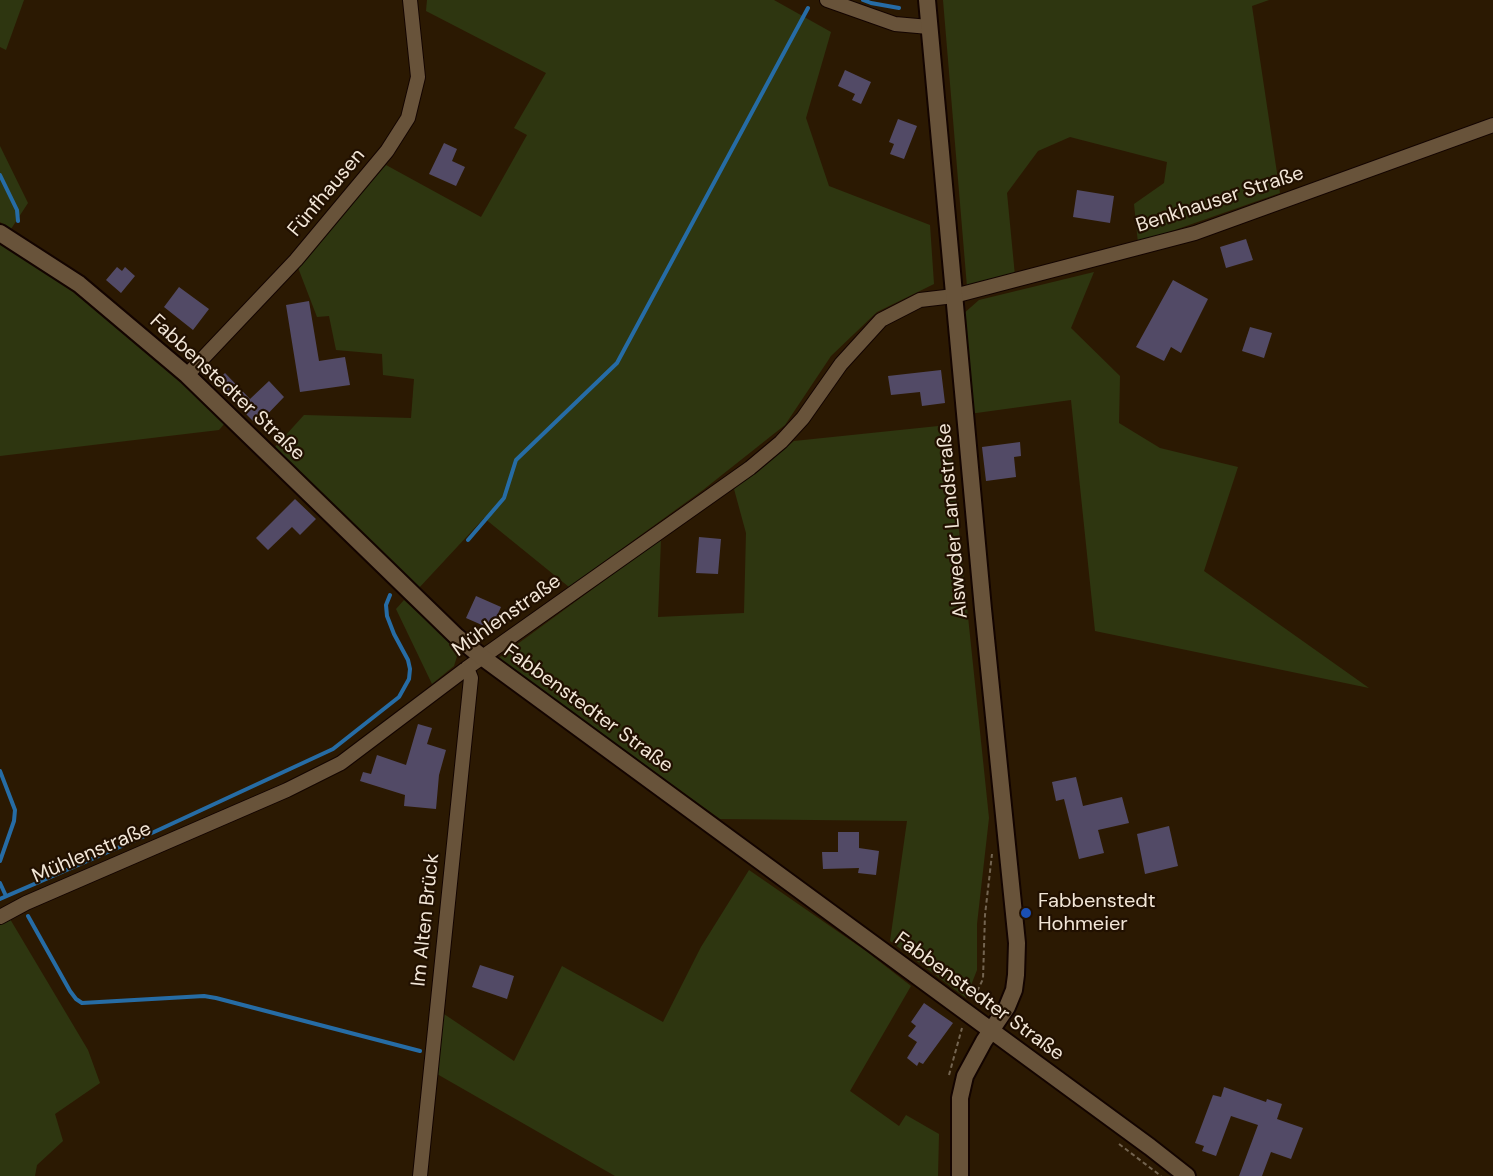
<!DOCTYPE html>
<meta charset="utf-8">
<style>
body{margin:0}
canvas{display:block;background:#2b1902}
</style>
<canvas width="1493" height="1176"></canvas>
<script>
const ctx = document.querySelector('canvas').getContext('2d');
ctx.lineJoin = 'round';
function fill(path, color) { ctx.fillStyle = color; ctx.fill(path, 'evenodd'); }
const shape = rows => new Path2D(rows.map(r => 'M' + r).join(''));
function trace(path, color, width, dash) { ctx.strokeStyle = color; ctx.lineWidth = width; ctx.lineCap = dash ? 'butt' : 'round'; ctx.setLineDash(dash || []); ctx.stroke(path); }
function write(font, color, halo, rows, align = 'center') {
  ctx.font = font + ' "DM Sans",sans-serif'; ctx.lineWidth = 4.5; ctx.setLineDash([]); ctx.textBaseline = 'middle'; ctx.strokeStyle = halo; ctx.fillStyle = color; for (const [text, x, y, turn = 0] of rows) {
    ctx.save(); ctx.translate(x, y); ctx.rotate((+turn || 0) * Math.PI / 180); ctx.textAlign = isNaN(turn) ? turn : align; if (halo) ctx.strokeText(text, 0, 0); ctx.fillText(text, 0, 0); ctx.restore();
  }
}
const green = shape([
 [0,0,24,0,6,50,0,47],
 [427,0,774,0,831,32,806,118,829,186,930,225,934,284,877,312,831,356,785,425,703,490,569,587,484,518,418,589,275,447,304,415,411,418,414,379,383,375,382,354,336,350,329,316,317,317,297,265,386,165,481,217,527,135,514,128,546,73,426,11],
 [943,0,1269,0,1252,6,1280,193,1138,243,1134,204,1164,183,1167,162,1070,137,1038,151,1007,193,1015,276,967,287],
 [0,146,28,203,11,229,0,222],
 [0,242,75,293,152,356,226,422,219,430,0,456],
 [1094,272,1071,328,1120,376,1119,423,1160,448,1238,467,1204,571,1369,688,1095,631,1071,400,969,414,962,315,979,300],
 [948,425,989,818,977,924,977,970,966,998,890,941,907,821,720,819,497,659,661,539,658,617,744,613,746,533,734,489,794,441],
 [404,600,459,650,454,666,432,684,396,609],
 [749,870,866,951,911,986,850,1091,899,1126,906,1115,939,1134,938,1176,615,1176,437,1074,444,1014,514,1061,562,966,663,1022,701,947],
 [10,919,88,1050,100,1083,55,1114,63,1141,37,1165,35,1176,0,1176,0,924]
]);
const stream = shape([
 [863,0,871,3,899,8],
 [0,175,17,210,18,221],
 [468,540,504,498,516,460,617,363,808,8],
 [0,771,15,810,14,821,0,861],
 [0,883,6,896],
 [0,899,154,832,333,749,399,697,409,679,410,669,408,660,394,634,387,616,386,605,390,595],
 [28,916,70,991,76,999,82,1003,204,996,216,998,420,1051]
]);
const building = shape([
 [845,70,871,82,861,104,852,100,855,94,838,86],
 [898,119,917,126,904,159,890,154,894,144,889,142],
 [444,143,457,149,452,161,465,167,456,186,429,174],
 [1077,190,1114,196,1110,223,1073,217],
 [1246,239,1253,260,1226,268,1220,247],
 [117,267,122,271,125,267,135,276,121,293,106,280],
 [1173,280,1208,299,1181,353,1171,347,1164,361,1136,347],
 [179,287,209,309,193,330,164,307],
 [309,301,319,361,345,357,350,385,300,392,286,305],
 [1250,327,1272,333,1264,358,1242,351],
 [941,370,945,403,922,406,920,392,891,395,888,376],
 [225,373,250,399,269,381,284,397,257,425,215,383],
 [1020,442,1021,456,1014,457,1016,477,986,481,982,447],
 [295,499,316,519,300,535,292,527,268,550,256,538],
 [699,537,721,539,718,574,696,573],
 [476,596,501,607,491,629,466,618],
 [418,724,432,728,427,744,446,750,439,775,436,809,404,806,405,795,360,781,363,772,371,774,377,755,406,765],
 [1076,777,1083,806,1122,797,1129,823,1098,830,1104,853,1079,859,1064,799,1056,801,1052,782],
 [1169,826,1178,866,1145,874,1137,834],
 [838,832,859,832,859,848,879,851,876,875,858,873,859,868,823,869,822,852,838,852],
 [480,965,514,976,507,999,472,987],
 [924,1003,953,1023,923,1064,919,1062,917,1066,907,1058,917,1042,908,1036,916,1026,911,1022],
 [1224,1087,1266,1102,1267,1099,1282,1104,1277,1119,1303,1128,1291,1159,1271,1152,1262,1176,1239,1176,1258,1125,1231,1116,1216,1156,1202,1151,1204,1146,1195,1143,1213,1095,1221,1097]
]);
const path = shape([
 [974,998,983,979,985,915,992,854],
 [949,1075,962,1028],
 [1119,1144,1161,1176]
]);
const minor = shape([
 [827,0,895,24,929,27],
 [187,375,296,260,387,151,408,118,418,77,410,0],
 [0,917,26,903,287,790,341,763,467,668,750,468,781,442,803,418,841,364,881,320,920,300,954,296,1195,233,1493,125],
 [420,1176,471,678,467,668]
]);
const tertiary = shape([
 [927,0,983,609,1017,943,1016,975,1014,990,1007,1007,984,1041,965,1076,960,1098,960,1176],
 [0,233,79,284,187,375,456,636,482,657,1150,1147,1187,1176]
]);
const markers = [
 [1026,913,6,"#1a4fb4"]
];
const streetNames = [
 ["Fünfhausen",327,193,-50],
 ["Benkhauser Straße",1220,200,-18],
 ["Fabbenstedter Straße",227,388,43],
 ["Alsweder Landstraße",953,521,-95],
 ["Mühlenstraße",507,616,-35],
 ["Fabbenstedter Straße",588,709,36],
 ["Mühlenstraße",92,853,-23],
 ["Im Alten Brück",426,920,-84],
 ["Fabbenstedter Straße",979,997,36]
];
const poiNames = [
 ["Fabbenstedt",1038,902],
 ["Hohmeier",1038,925]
];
fill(green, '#2e3610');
trace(stream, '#266ca5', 4);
fill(building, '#524a66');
trace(minor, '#130400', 16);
trace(tertiary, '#130400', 20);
trace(path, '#736450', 2, [4.5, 3]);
trace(minor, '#68533a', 14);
trace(tertiary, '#68533a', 16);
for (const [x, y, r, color] of markers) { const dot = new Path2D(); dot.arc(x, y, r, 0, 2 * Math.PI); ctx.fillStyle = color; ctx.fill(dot); trace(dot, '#211000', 2); }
write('20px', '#f2e6d7', '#211000', streetNames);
write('20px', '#f2e6d7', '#211000', poiNames, 'left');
</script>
